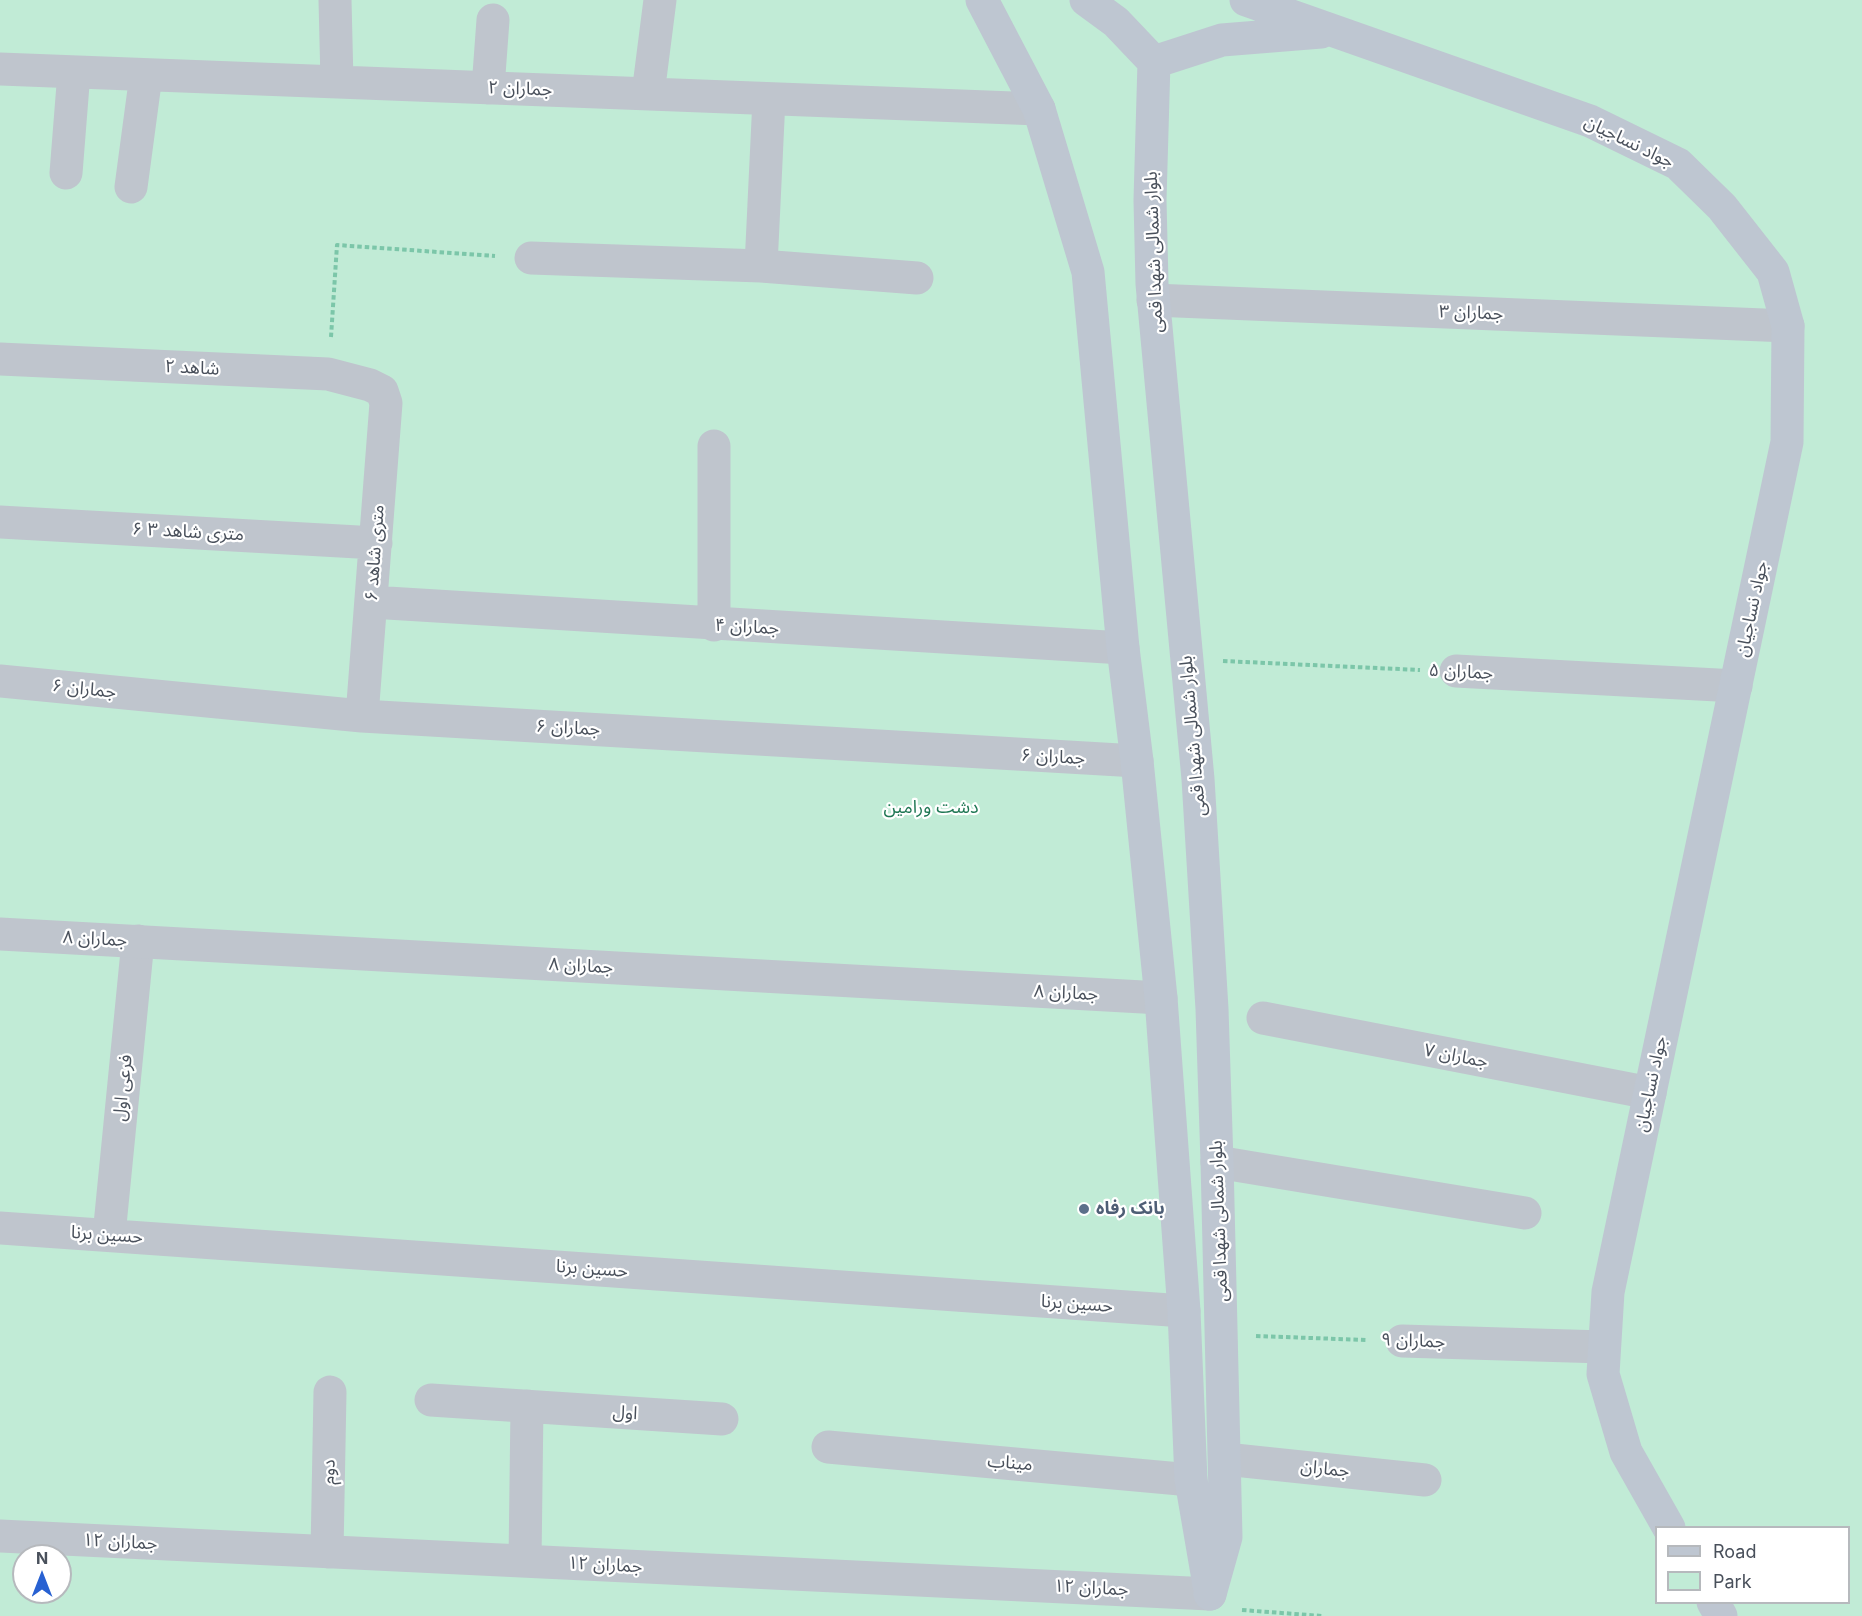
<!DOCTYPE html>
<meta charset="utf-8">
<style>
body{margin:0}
#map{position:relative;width:1862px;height:1616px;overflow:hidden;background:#f1efef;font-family:Inter,sans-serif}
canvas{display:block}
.legend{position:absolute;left:1655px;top:1526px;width:195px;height:78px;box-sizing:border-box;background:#fff;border:2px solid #b6b9bd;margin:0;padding:8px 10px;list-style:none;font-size:18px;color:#49505b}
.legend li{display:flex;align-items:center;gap:12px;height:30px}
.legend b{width:30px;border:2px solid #b6b9bd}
.north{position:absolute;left:12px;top:1544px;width:60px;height:60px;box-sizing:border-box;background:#fff;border:2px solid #b6b9bd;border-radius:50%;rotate:0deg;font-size:16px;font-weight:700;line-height:24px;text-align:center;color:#49505b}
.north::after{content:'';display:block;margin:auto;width:21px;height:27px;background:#2861d2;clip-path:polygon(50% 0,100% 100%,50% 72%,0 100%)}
</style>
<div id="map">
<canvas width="1862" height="1616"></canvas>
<ul class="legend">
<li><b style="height:8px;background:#bec6d1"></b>Road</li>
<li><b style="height:16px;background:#c1ebd6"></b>Park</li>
</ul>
<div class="north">N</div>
</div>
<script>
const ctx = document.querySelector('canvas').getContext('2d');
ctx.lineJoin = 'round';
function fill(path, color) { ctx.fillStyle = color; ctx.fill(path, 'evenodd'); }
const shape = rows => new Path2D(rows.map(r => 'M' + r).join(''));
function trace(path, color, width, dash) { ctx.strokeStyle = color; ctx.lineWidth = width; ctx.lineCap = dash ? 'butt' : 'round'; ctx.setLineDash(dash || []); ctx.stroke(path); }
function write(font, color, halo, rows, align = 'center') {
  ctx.font = font + ' Inter,"Noto Sans Arabic",sans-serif'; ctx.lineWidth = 4.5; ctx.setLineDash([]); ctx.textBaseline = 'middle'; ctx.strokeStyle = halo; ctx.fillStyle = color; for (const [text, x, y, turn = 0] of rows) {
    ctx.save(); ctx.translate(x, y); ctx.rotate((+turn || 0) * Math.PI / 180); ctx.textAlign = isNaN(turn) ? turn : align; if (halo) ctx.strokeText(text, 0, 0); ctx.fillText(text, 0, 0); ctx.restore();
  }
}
const green = shape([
 [0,0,1862,0,1862,1616,0,1616],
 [1656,1528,1848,1528,1848,1602,1656,1602],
 [24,1556,60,1556,60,1592,24,1592]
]);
const path = shape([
 [331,337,337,245,495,256],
 [1223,661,1420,670],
 [1256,1336,1366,1340],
 [1242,1610,1322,1616]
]);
const minor = shape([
 [335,0,337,82],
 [0,69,1039,109],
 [488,88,493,20],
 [648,94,660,0],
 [66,173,74,72],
 [131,187,146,75],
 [531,258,761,266,917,278],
 [761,266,769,99],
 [1153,300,1788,326],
 [0,359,328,374,370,385,382,391,386,403,362,716],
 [714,446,714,625],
 [0,522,376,543],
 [371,602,1123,648],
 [1456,671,1736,686],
 [0,681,362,716,1137,761],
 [1263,1018,1650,1093],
 [1217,1162,1525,1213],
 [0,1228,1184,1311],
 [109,1235,138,941],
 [1402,1341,1604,1347],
 [431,1400,722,1419],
 [828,1447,1191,1480],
 [1225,1459,1425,1480],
 [0,1536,1210,1594],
 [327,1552,330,1392],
 [525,1561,527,1406]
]);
const tertiary = shape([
 [0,934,1161,998]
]);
const secondary = shape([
 [982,0,1039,109,1088,272,1123,648,1137,761,1161,998,1184,1311,1191,1480,1209,1585],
 [1086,0,1116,22,1154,62],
 [1246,0,1590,121,1678,164,1722,207,1773,272,1788,326,1787,442,1608,1292,1603,1374,1626,1452,1669,1528],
 [1210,1594,1226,1537,1217,1162,1212,1009,1198,779,1152,284,1150,200,1154,62,1222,40,1321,32],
 [1713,1602,1721,1616]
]);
const markers = [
 [1084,1209,6,"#5c6f8a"]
];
const streetNames = [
 ["جماران ۲",520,89,2],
 ["جواد نساجیان",1629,142,26],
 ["بلوار شمالی شهدا قمی",1154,252,-92],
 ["جماران ۳",1471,313,2],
 ["شاهد ۲",192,368,3],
 ["۶ متری شاهد ۳",188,532,3],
 ["۶ متری شاهد",375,553,-86],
 ["جواد نساجیان",1752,609,-78],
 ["جماران ۴",747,627,3],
 ["جماران ۵",1461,672,3],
 ["جماران ۶",84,689,6],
 ["جماران ۶",568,728,3],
 ["بلوار شمالی شهدا قمی",1193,736,-95],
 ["جماران ۶",1053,757,3],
 ["جماران ۸",95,939,3],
 ["جماران ۸",581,966,3],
 ["جماران ۸",1066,993,3],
 ["جماران ۷",1456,1056,11],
 ["جواد نساجیان",1651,1084,-78],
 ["فرعی اول",123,1088,-84],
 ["بلوار شمالی شهدا قمی",1219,1221,-92],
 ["حسین برنا",107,1235,4],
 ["حسین برنا",592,1269,4],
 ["حسین برنا",1077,1304,4],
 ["جماران ۹",1413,1341,2],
 ["اول",625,1413,4],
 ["میناب",1010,1463,5],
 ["جماران",1325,1469,6],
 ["دوم",329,1472,-89],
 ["جماران ۱۲",120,1542,3],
 ["جماران ۱۲",605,1565,3],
 ["جماران ۱۲",1091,1588,3]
];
const parkNames = [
 ["دشت ورامین",931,808]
];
const serviceNames = [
 ["بانک رفاه",1096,1209]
];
fill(green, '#c1ebd6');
trace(path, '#7cc6a9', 4, [4.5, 3]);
trace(minor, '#bfc5cd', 33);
trace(tertiary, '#bfc5cd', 33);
trace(secondary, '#bec6d1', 33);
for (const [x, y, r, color] of markers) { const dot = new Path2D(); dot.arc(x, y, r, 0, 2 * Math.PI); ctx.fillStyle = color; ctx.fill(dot); trace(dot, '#fff', 2); }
write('18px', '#49505b', '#fff', streetNames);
write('18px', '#1f7754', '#fff', parkNames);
write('bold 18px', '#4e5e75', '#fff', serviceNames, 'left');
</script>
